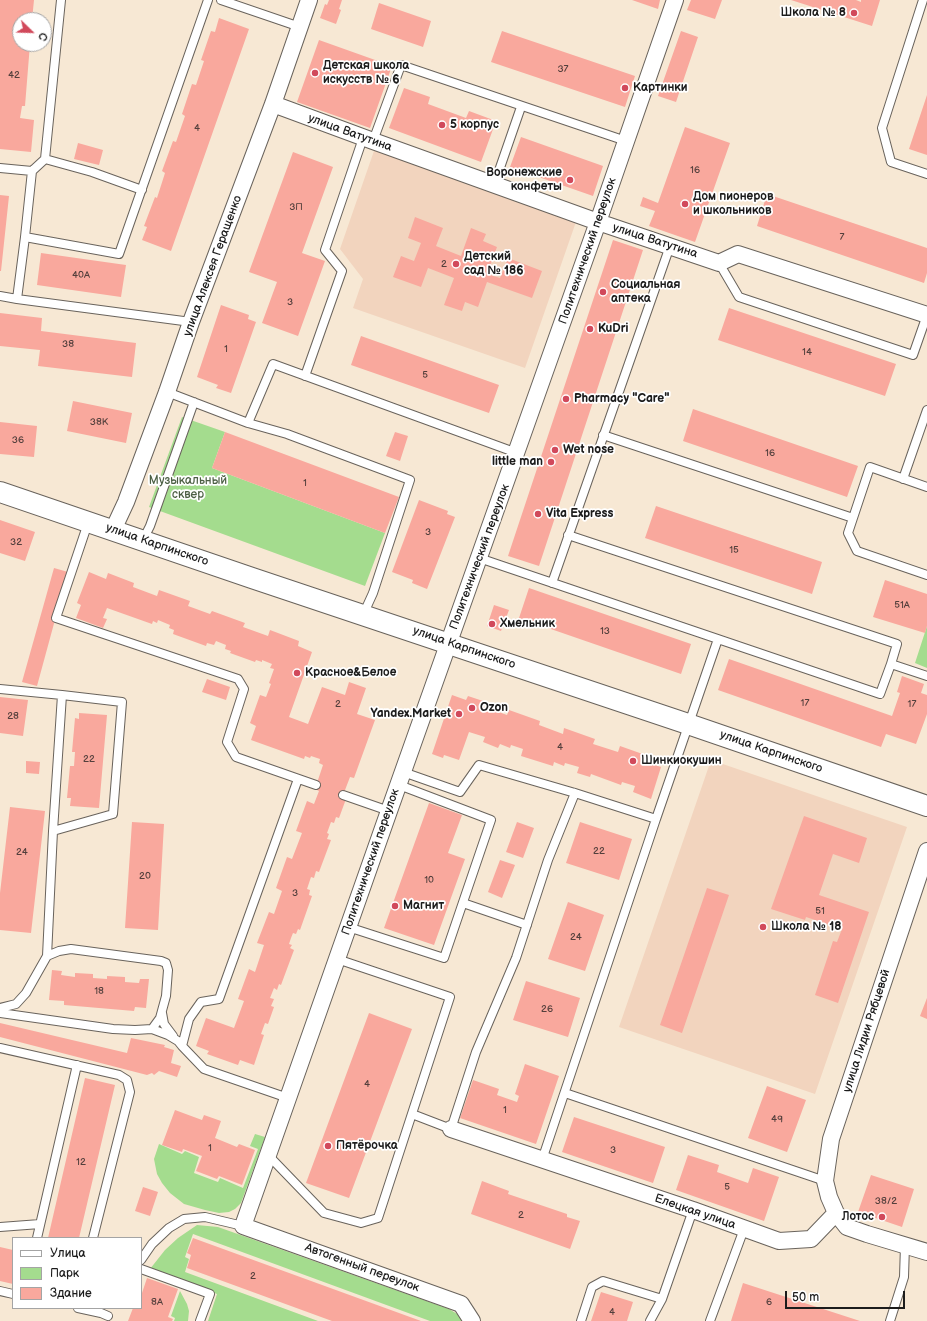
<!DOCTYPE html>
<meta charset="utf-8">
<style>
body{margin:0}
#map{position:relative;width:927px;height:1321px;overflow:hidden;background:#f7e8d4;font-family:"Balsamiq Sans",sans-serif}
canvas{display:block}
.legend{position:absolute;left:12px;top:1237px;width:130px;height:72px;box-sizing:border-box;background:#fff;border:1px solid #a4a4a4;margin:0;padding:5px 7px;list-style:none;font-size:12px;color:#1c1c1c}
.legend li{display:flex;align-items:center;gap:8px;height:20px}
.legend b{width:20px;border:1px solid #a4a4a4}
.north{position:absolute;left:12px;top:12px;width:40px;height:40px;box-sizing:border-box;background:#fff;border:1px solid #a4a4a4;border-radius:50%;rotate:113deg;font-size:11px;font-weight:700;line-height:16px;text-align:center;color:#1c1c1c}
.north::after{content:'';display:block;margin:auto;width:14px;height:18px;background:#d1495b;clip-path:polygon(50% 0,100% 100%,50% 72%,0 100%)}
.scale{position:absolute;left:785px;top:1291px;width:120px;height:18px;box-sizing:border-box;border:2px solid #1c1c1c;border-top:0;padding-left:5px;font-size:12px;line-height:14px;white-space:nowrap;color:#1c1c1c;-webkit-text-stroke:3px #fff;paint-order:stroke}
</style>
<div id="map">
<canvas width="927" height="1321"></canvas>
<ul class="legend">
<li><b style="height:5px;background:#fff"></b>Улица</li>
<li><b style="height:11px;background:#a4dc8e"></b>Парк</li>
<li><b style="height:11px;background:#f9a89d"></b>Здание</li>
</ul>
<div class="north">С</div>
<div class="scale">50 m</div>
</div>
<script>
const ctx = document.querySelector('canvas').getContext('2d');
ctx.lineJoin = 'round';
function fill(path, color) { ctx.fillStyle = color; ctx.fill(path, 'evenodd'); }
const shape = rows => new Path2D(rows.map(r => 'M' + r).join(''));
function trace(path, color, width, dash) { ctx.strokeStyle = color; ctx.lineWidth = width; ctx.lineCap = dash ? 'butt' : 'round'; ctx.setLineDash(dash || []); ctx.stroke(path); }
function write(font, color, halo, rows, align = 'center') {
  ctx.font = font + ' "Balsamiq Sans",sans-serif'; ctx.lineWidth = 3.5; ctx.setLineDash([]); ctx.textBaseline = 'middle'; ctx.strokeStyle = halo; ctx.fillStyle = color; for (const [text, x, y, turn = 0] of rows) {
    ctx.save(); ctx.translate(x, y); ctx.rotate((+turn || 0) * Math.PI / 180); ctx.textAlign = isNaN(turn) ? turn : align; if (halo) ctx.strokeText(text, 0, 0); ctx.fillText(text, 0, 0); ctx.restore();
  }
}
const built = shape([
 [375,148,577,219,525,368,353,308,363,279,340,249],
 [711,760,907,827,815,1094,619,1027]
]);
const green = shape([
 [182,417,225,432,212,468,385,533,365,586,149,507],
 [927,626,927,668,915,663],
 [255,1134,265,1137,241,1203,235,1209,229,1212,219,1213,205,1210,184,1204,170,1193,162,1183,157,1174,154,1159,159,1144,182,1154,185,1151,199,1157,194,1173,218,1182,220,1178,243,1188,258,1149,250,1146],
 [197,1225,218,1227,449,1309,462,1317,465,1321,430,1321,193,1234,185,1257,189,1259,185,1272,318,1321,208,1321,217,1294,150,1269,165,1250,178,1238],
 [180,1291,187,1304,189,1311,188,1321,174,1321,175,1318,171,1316]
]);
const building = shape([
 [0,0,34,0,32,20,20,20,20,44,30,44,25,106,22,106,20,118,34,120,31,152,0,149],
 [329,0,342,0,339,9,341,10,336,24,320,18,325,4,327,5],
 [632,0,660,0,658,9],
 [691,0,722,0,715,19,687,10],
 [791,0,856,0,861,2,861,0,880,0,872,26],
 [379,3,431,21,423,47,371,29],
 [219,18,249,29,171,251,142,240,147,227,144,226,155,197,157,198,165,173,162,171,173,141,176,142,185,116,182,114,192,84,196,85,204,61,201,60,211,31,215,32],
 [502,31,635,76,625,107,491,62],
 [681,31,698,37,676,102,658,96],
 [319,40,392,66,370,128,297,102],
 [404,88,430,97,428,104,466,118,469,111,496,121,481,162,389,128],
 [927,95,927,155,909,149],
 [685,127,730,143,695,242,649,226,655,211,640,206,643,197,658,203],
 [521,137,603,166,593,196,510,167],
 [78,143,103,150,99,165,74,159],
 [293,152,333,167,302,253,325,261,298,336,262,323,277,282,249,272],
 [767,194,927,248,927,273,924,283,757,226],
 [0,195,9,196,1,271,0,271],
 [415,217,443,228,436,246,461,256,471,228,486,234,483,241,497,247,487,274,500,278,508,258,542,271,532,298,487,282,478,307,465,302,462,311,444,305,454,278,428,268,421,287,393,277,401,256,414,261,421,243,408,238],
 [613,240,643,250,539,566,508,556],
 [41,253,126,265,121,297,37,285],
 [221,305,249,315,248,319,256,322,231,393,216,388,218,385,197,377],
 [729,308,896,364,885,396,718,340],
 [0,313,42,318,41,331,136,343,132,377,38,366,40,350,0,346],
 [361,336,499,385,489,413,351,365],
 [73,401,132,413,126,443,67,431],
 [693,409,858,466,847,497,683,441],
 [0,422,37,426,34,457,0,454],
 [225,432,399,497,385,533,212,468],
 [395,432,408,436,400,461,386,456],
 [419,500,448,511,447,514,455,517,427,589,412,583,413,580,392,572],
 [656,506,822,562,812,594,645,538],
 [0,520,35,532,25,561,0,553],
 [54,568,68,572,37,686,22,682],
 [89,572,106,579,108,573,134,583,133,587,157,596,159,590,190,601,188,606,210,614,212,611,245,623,243,627,268,636,270,630,299,641,298,646,312,652,289,717,308,724,322,687,345,695,349,682,366,688,357,714,375,720,354,778,350,777,342,798,346,799,339,818,336,817,334,823,331,822,327,833,329,834,327,839,331,840,319,872,316,871,314,878,311,877,307,889,310,890,309,895,312,896,300,930,298,929,296,934,293,933,291,938,289,944,292,945,290,948,294,950,281,985,279,984,277,990,274,988,270,998,274,999,271,1006,274,1007,268,1024,265,1023,261,1034,264,1035,254,1065,240,1060,238,1065,207,1054,209,1051,196,1046,206,1018,234,1028,244,1001,238,999,249,969,255,972,264,945,257,943,269,912,274,914,282,891,276,888,287,857,292,859,302,833,296,831,307,801,314,804,319,791,315,789,323,765,319,763,320,759,311,756,310,758,305,756,304,759,251,740,256,726,250,723,260,695,266,697,271,684,269,683,274,669,270,668,272,664,262,660,262,662,256,660,255,662,230,653,231,651,225,649,226,645,216,641,214,645,207,643,206,646,173,634,174,630,169,628,170,625,158,620,157,623,153,621,152,624,107,608,103,618,107,619,103,628,76,618,81,605,77,603],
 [885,580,927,594,927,626,925,633,873,617],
 [529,588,691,644,681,674,519,618],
 [494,605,509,610,501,631,487,626],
 [729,659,892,716,900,693,897,692,902,676,924,684,921,693,927,695,927,714,916,744,886,734,881,747,718,690],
 [207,679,230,687,226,700,202,692],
 [452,695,466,700,468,696,483,701,482,706,507,715,509,710,540,721,539,725,563,734,564,728,595,739,593,744,618,752,620,746,651,757,649,763,661,767,651,799,633,792,635,786,622,782,621,785,591,774,590,777,577,773,579,767,565,763,564,766,554,762,553,766,521,756,523,749,511,745,510,748,500,744,498,748,483,742,485,737,469,732,459,760,444,755,443,758,432,754],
 [0,697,28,700,23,736,0,733],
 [79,713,107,715,99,808,70,806,71,798,67,798,70,766,74,766,75,752,72,752,75,718,79,719],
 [26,761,40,762,39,774,26,773],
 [429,803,462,815,448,853,465,859,434,945,384,928],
 [10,807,45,811,31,933,0,930,0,893],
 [804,816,867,838,859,863,833,854,819,895,869,912,838,1003,815,995,833,941,837,942,842,929,806,917,805,920,771,909],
 [132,822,164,824,158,930,125,928],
 [517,822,534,828,523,858,506,852],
 [580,822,632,839,619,880,566,863],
 [500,860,515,865,502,898,488,892],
 [707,888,729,895,682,1033,660,1025],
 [568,902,604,915,585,971,548,959],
 [52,970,62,971,61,975,75,977,75,973,93,974,93,978,107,979,107,976,125,977,125,982,139,983,140,979,149,979,146,1008,135,1007,134,1011,64,1005,64,1001,49,1000],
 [526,981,580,998,568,1037,513,1020],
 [927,998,927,1019,920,1016],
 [369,1013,412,1029,349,1198,306,1183],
 [0,1023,127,1053,131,1038,165,1045,164,1047,174,1050,171,1063,181,1066,177,1077,159,1071,154,1075,152,1073,147,1075,0,1037],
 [525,1064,559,1076,536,1144,460,1118,473,1080,499,1089,497,1095,517,1102,519,1096,515,1094],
 [85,1078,115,1085,79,1238,48,1238],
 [767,1086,806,1100,787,1152,748,1138],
 [175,1110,202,1120,204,1115,221,1121,215,1138,237,1147,239,1144,255,1150,242,1185,219,1176,217,1179,196,1171,202,1156,183,1149,182,1152,162,1145],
 [574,1117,665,1147,653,1183,562,1152],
 [688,1155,719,1165,717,1172,748,1183,753,1168,779,1177,764,1221,676,1190],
 [871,1175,914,1189,902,1227,858,1212],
 [482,1181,509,1191,508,1194,567,1214,567,1217,580,1221,570,1249,471,1214],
 [143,1187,158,1192,150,1216,135,1211],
 [193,1238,421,1321,332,1321,187,1268,191,1255,187,1253],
 [0,1247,13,1250,13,1284,0,1281],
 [147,1278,178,1289,168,1317,173,1319,172,1321,128,1321,133,1308,141,1308,141,1296],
 [743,1283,860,1321,731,1321],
 [601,1292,633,1302,627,1321,591,1321]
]);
const service = shape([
 [221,0,300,27],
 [923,0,882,128,891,162,927,174],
 [373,141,401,65,626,141],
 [45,159,61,0],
 [0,168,32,171,25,237],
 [32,171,45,159,92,172,142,190],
 [494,185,521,107],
 [719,263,739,297,913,355,927,315],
 [0,296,17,299,191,322],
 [17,299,25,237,119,254,208,0],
 [305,376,342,271,325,250,363,138],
 [167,392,248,423,287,434,410,480,373,593,363,615],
 [248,423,273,364,517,453],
 [603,435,853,518],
 [903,479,927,410],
 [927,487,870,467,848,533,857,551,927,575],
 [88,523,56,618,238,679,244,689,227,742,236,757,316,785],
 [568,535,897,644,891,664],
 [143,540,150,526,194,402],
 [479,558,880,694,891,664,927,676],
 [552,583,670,246],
 [0,689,62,695,53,831],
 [403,772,460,792,479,765,575,793,656,819,718,639],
 [343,795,389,811],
 [463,903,527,925],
 [348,927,444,958,491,820,399,785],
 [47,956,53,831,113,814,122,702,62,695],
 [0,1008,16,1004,26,993,47,956,59,951,71,949,161,961,166,963,168,970,166,996,160,1018,152,1029,135,1030,113,1029,0,1013],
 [162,1013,164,1024,173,1036],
 [152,1029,168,1035,178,1041,182,1046],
 [0,1048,119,1075,127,1080,130,1092,93,1238],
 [565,1093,825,1181],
 [288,1098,204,1069,182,1046,189,1019,201,1002,219,999,298,779],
 [412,1114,451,1129,476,1052,516,958,548,860,575,793],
 [268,1155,324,1213,361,1223,378,1218,450,997,337,959],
 [542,1160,656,819],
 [0,1227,40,1224],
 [37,1238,77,1065],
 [141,1260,152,1244,169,1228,184,1219,205,1217,243,1226],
 [141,1269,210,1294,200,1321],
 [0,1291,13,1294],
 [78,1308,101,1313,108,1316],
 [581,1321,592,1287,603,1281,662,1299],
 [650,1321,662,1299,693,1210],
 [710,1321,744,1229],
 [890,1321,904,1277,905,1245]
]);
const minor = shape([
 [273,104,373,141,598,222,719,263,738,254,927,315],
 [113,530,126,502,167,392,191,322,273,104,309,0],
 [927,851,831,1139,825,1181,829,1197,836,1213,847,1227,867,1234,927,1252],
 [451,1129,693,1210,779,1241,811,1239,836,1213],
 [472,1321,461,1304,243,1226,389,811,598,222,675,0]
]);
const tertiary = shape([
 [0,492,252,578,688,724,927,806]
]);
const markers = [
 [854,13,4,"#d1495b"],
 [315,73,4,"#d1495b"],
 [625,88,4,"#d1495b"],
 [442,125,4,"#d1495b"],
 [570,180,4,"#d1495b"],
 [685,204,4,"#d1495b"],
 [456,264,4,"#d1495b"],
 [603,292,4,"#d1495b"],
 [590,329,4,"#d1495b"],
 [566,399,4,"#d1495b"],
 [555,450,4,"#d1495b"],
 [551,462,4,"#d1495b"],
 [538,514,4,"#d1495b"],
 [492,624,4,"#d1495b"],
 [297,673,4,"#d1495b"],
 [472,708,4,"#d1495b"],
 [459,714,4,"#d1495b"],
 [633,761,4,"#d1495b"],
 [395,906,4,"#d1495b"],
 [763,927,4,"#d1495b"],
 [328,1146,4,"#d1495b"],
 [882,1217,4,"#d1495b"]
];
const numberNames = [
 ["37",563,69],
 ["42",14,75],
 ["4",197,128],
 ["16",695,170],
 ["3П",296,207],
 ["7",842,237],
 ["2",444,264],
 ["40А",81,275],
 ["3",290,302],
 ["38",68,344],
 ["1",226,349],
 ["14",807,352],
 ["5",425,375],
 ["38К",99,422],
 ["36",18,440],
 ["16",770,453],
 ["1",305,483],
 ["3",428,532],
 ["32",16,542],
 ["15",734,550],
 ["51А",902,605],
 ["13",605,631],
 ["17",805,703],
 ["2",338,704],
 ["17",912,704],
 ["28",13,716],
 ["4",560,747],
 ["22",89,759],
 ["22",599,851],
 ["24",22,852],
 ["20",145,876],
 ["10",429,880],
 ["3",295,893],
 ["51",820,911],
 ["24",576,937],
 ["18",99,991],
 ["26",547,1009],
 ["4",367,1084],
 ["1",505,1110],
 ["49",777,1119],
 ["1",210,1148],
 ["3",613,1150],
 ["12",81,1162],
 ["5",727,1187],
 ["38/2",886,1201],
 ["2",521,1215],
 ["2",253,1276],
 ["8А",157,1302],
 ["6",769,1302],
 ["4",612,1312]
];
const poiNames = [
 ["Школа № 8",846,13,"right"],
 ["Детская школа",323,66],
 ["искусств № 6",323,80],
 ["Картинки",633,88],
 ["5 корпус",450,125],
 ["Воронежские",562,173,"right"],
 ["конфеты",562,187,"right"],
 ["Дом пионеров",693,197],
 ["и школьников",693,211],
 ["Детский",464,257],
 ["сад № 186",464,271],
 ["Социальная",611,285],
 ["аптека",611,299],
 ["KuDri",598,329],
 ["Pharmacy \"Care\"",574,399],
 ["Wet nose",563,450],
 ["little man",543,462,"right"],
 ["Vita Express",546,514],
 ["Хмельник",500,624],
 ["Красное&Белое",305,673],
 ["Ozon",480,708],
 ["Yandex.Market",451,714,"right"],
 ["Шинкиокушин",641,761],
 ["Магнит",403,906],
 ["Школа № 18",771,927],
 ["Пятёрочка",336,1146],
 ["Лотос",874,1217,"right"]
];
const streetNames = [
 ["улица Ватутина",350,133,20],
 ["улица Ватутина",655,241,18],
 ["Политехнический переулок",588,251,-71],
 ["улица Алексея Геращенко",213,266,-70],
 ["улица Карпинского",157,545,19],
 ["Политехнический переулок",480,557,-70],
 ["улица Карпинского",464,648,19],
 ["улица Карпинского",771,752,19],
 ["Политехнический переулок",371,862,-71],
 ["улица Лидии Рябцевой",867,1031,-72],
 ["Елецкая улица",695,1212,19],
 ["Автогенный переулок",362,1268,20]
];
const parkNames = [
 ["Музыкальный",188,481],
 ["сквер",188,495]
];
fill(built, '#f2d4be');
fill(green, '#a4dc8e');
fill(building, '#f9a89d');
trace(service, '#69635c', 10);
trace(minor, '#69635c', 18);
trace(tertiary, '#69635c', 22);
trace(service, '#fff', 8);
trace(minor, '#fff', 16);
trace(tertiary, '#fff', 20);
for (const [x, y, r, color] of markers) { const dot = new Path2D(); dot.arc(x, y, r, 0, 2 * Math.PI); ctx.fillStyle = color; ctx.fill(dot); trace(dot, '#fff', 1.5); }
write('10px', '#533f3c', null, numberNames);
write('bold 12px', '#1c1c1c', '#fff', poiNames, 'left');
write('12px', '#1c1c1c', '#fff', streetNames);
write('12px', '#4c5f44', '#fff', parkNames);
</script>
